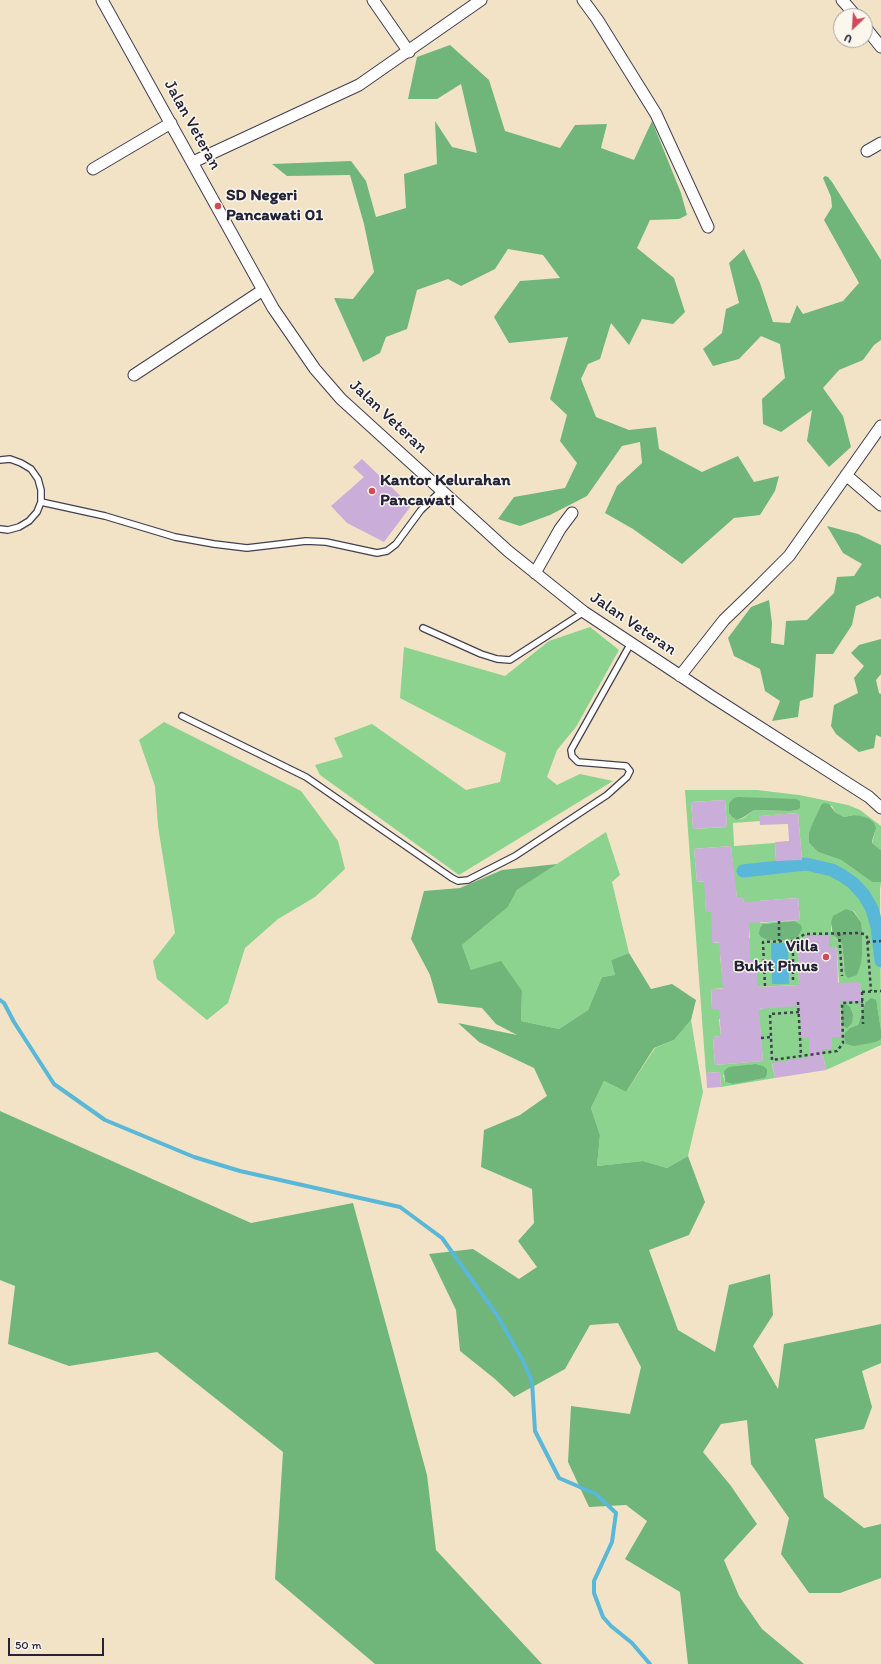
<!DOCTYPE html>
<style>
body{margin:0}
#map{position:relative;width:881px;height:1664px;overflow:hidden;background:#f2e3c7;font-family:Itim,sans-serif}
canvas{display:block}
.north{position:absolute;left:833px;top:8px;width:40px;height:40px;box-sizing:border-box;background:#fbf7ec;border:1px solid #a4a2a5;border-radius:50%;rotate:205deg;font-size:11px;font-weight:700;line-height:16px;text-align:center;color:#22223b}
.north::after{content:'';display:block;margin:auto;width:14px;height:18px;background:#d1495b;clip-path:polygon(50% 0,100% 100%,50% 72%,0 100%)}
.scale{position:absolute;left:8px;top:1638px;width:96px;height:18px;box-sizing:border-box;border:2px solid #22223b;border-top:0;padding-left:5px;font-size:12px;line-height:14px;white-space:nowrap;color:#22223b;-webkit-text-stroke:3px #fbf7ec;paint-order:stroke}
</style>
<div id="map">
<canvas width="881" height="1664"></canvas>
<div class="north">U</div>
<div class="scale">50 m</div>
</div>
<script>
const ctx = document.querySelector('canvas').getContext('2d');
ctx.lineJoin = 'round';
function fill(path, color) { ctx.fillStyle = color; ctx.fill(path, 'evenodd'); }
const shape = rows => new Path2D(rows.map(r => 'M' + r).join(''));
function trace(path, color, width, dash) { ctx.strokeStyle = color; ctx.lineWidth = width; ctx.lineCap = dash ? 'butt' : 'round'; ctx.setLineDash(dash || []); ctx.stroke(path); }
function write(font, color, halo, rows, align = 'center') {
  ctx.font = font + ' Itim,sans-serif'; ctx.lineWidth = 3; ctx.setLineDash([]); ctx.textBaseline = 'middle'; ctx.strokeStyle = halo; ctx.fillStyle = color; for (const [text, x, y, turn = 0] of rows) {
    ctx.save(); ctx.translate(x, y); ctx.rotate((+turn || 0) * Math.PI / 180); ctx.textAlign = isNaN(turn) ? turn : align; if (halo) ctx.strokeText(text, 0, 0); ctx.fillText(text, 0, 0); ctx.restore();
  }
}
const green = shape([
 [590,627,619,650,576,727,557,750,547,777,557,785,580,774,613,781,459,875,320,775,315,765,343,757,334,738,372,724,466,790,500,782,506,753,400,698,404,647,505,676,549,641],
 [164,722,301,791,338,841,345,869,315,897,278,919,245,948,228,1003,207,1020,157,979,153,961,175,933,158,826,155,786,139,740],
 [685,790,757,790,799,795,848,805,860,810,881,826,881,850,872,843,875,832,868,818,854,815,844,817,835,812,832,806,821,805,809,833,809,843,818,852,841,860,872,882,881,882,880,890,881,1030,877,1005,865,1003,858,1025,850,1028,850,1045,876,1042,881,1036,881,1045,826,1070,823,1055,772,1064,775,1078,721,1087,720,1072,706,1073],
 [725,800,727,827,693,829,691,802],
 [800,801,797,810,790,811,754,810,744,818,737,820,732,817,729,813],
 [798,813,802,860,776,861,775,843,734,846,733,823,760,821,760,816],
 [731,846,734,878,697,882,694,849],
 [736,890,737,897,743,897,744,910,706,912,705,892],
 [798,898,800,920,760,923,758,901],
 [846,909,854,911,861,922,862,955,857,975,844,967,842,944,835,938,831,930,831,923],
 [794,921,798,936,788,940,763,924],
 [749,927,750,938,743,938,742,941,712,943],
 [805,936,828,936,829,947,837,948,839,983,860,983,861,1001,840,1001,841,1037,832,1037,832,1049,809,1049,809,1038,800,1002,763,1003,763,1009,750,1010,759,1016,763,1061,715,1065,713,1037,721,1036,719,1019,736,1018,735,1008,712,1009,711,989,799,985,798,948,806,948],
 [750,954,750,960,756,960,757,968,751,973,722,975,720,956],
 [752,1064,767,1069,767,1073,761,1079,748,1080,733,1084,725,1082,723,1075],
 [606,832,620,875,612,882,629,953,611,960,615,975,602,977,588,1010,559,1029,521,1021,522,991,471,970,462,945,508,907,517,890],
 [691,1020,703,1092,688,1156,667,1168,643,1161,597,1166,600,1135,591,1108,604,1081,626,1092,655,1048,674,1040]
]);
const forest = shape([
 [450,45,489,80,505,131,560,148,575,125,607,124,601,148,634,160,652,121,681,193,687,215,679,219,650,220,637,248,674,278,685,312,673,324,642,319,629,345,611,323,600,359,588,364,581,379,596,417,629,430,656,427,659,449,702,472,738,456,754,482,779,476,775,491,760,515,734,518,682,564,633,529,605,513,617,486,642,463,640,442,622,446,587,496,550,515,520,526,498,519,514,497,565,488,577,463,560,441,567,415,550,399,568,337,509,343,494,317,520,281,560,278,543,255,508,249,495,269,461,286,448,279,417,290,407,329,386,337,380,353,363,362,334,298,353,299,374,272,364,224,350,175,287,176,272,164,351,161,366,181,376,217,406,208,404,174,437,164,435,121,452,147,477,153,461,84,437,99,408,99,417,57],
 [825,176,828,177,832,182,881,260,881,340,874,345,863,360,839,370,823,388,843,416,851,447,829,467,807,441,812,410,781,432,763,424,762,399,785,378,780,344,761,336,739,359,713,366,703,349,722,333,726,309,739,303,729,263,744,249,760,283,773,322,790,323,797,305,803,314,843,301,859,283,824,220,832,207,831,197,823,178],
 [827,526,858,534,881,545,881,599,878,596,856,606,852,625,833,654,816,654,813,697,800,701,798,717,772,721,780,701,765,691,760,669,734,656,728,638,751,607,769,600,772,623,771,643,784,645,786,621,807,620,834,593,837,577,854,576,862,564,843,553],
 [881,639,881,674,876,680,879,693,881,694,881,737,876,735,874,748,859,752,836,734,831,726,834,705,858,693,854,678,864,666,851,653,859,645],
 [738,797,796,799,800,801,800,808,797,810,790,811,754,810,744,817,737,820,732,817,729,813,729,805,730,802,734,798],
 [824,803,829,804,835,812,844,817,854,815,861,816,868,818,874,823,876,828,872,841,872,843,881,850,881,882,872,882,841,860,818,852,809,843,809,833,811,827,821,805],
 [557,864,517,890,508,907,462,945,471,970,501,961,522,991,521,1021,559,1029,588,1010,602,977,615,975,611,960,629,953,651,989,672,984,696,1000,691,1020,674,1040,654,1048,626,1092,604,1081,591,1108,600,1135,597,1166,643,1161,667,1168,688,1156,705,1202,689,1235,649,1250,678,1330,715,1352,729,1285,770,1274,773,1315,753,1346,778,1389,784,1344,881,1324,881,1363,862,1371,872,1407,864,1429,815,1439,824,1497,864,1528,881,1524,881,1578,840,1593,809,1593,781,1554,789,1518,751,1464,747,1420,721,1424,703,1452,731,1486,757,1524,724,1560,739,1596,762,1629,804,1664,688,1664,680,1592,625,1559,647,1521,626,1505,589,1507,568,1462,571,1406,630,1414,641,1367,618,1323,590,1325,565,1369,514,1397,495,1379,460,1351,456,1310,429,1254,473,1249,519,1279,537,1267,518,1241,534,1223,532,1189,481,1167,484,1130,520,1115,547,1096,534,1068,479,1042,458,1023,517,1035,496,1024,482,1008,438,1003,430,975,411,939,424,891,460,888,502,870],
 [846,909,853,911,861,922,862,931,862,955,861,963,857,975,848,978,845,974,842,944,833,935,831,923,833,916],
 [794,921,801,925,802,929,798,936,794,939,788,940,768,940,761,937,759,934,760,928,763,924],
 [871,998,876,1000,877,1005,881,1030,881,1039,876,1042,854,1046,846,1044,844,1036,845,1033,850,1028,858,1025,865,1003],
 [844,1003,850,1007,853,1015,852,1023,847,1028,842,1025,842,1009],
 [755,1064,763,1066,767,1069,767,1074,765,1078,733,1084,725,1082,724,1071,729,1067],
 [0,1111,251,1223,353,1203,427,1475,436,1550,542,1664,375,1664,275,1579,283,1452,157,1352,69,1366,8,1344,15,1286,0,1280]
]);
const water = shape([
 [771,943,788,943,789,984,772,984]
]);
const stream = shape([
 [0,1000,4,1003,14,1022,54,1084,105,1120,194,1157,240,1171,400,1207,442,1238,497,1315,522,1359,532,1381,535,1431,559,1478,596,1494,616,1513,612,1542,594,1581,594,1593,603,1617,611,1626,632,1643,650,1664]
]);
const canal = shape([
 [743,871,806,864,832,870,843,876,853,883,864,895,872,909,877,927,881,961]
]);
const building = shape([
 [362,459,411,506,384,542,347,523,331,506,364,477,353,467],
 [725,800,727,827,693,829,691,802],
 [798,813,802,860,776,861,775,842,789,841,788,824,760,825,759,816],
 [731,846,737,897,743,897,743,902,798,898,800,920,749,923,750,960,756,960,758,987,799,985,798,948,806,948,805,936,829,936,829,947,837,947,838,983,860,982,861,1001,840,1001,841,1037,832,1037,832,1049,822,1049,826,1070,775,1078,772,1063,809,1057,809,1038,801,1038,800,1006,759,1009,763,1061,715,1065,713,1037,721,1036,719,1009,712,1009,711,989,723,989,719,942,712,943,711,912,706,912,704,881,697,882,694,849],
 [720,1072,721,1087,707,1088,706,1073]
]);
const path = shape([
 [779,921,779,941],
 [839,933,842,976],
 [793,941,793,980],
 [867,942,881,941],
 [765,986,763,942,793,941,805,934,859,933,864,934,867,937,871,991],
 [862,992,863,1024],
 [862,992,881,991],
 [798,1002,801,1055],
 [799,1012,770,1014,772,1060,837,1051,843,1043,842,1003,863,1002],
 [761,1038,771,1037]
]);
const service = shape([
 [0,460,10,459,21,463,31,469,38,479,41,490,41,502,37,512,29,521,19,527,8,530,0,529],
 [41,502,105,516,175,537,214,544,247,548,306,541,326,542,377,553,387,551,396,544,421,510,442,490],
 [423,628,481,654,497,659,510,660,584,612],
 [182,716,306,777,452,878,458,881,468,880,515,856,607,795,627,777,630,771,626,766,578,762,572,756,571,750,631,643]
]);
const minor = shape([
 [102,0,273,308,315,369,341,399,508,551,584,612,711,696,869,797,881,808],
 [373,0,409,52],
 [583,0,597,19,656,114,708,227],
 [842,0,856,16],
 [865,27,881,47],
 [867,151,881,143],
 [193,162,359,85,481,0],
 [93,169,171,123],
 [134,375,263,290],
 [846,475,881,505],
 [535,573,560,529,572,513],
 [680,676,724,620,753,592,789,556,881,426]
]);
const markers = [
 [218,206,4,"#d1495b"],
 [372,491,4,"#d1495b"],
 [826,957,4,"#d1495b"]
];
const streetNames = [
 ["Jalan Veteran",192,125,61],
 ["Jalan Veteran",388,417,43],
 ["Jalan Veteran",633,624,34]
];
const poiNames = [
 ["SD Negeri",226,196],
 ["Pancawati 01",226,216],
 ["Kantor Kelurahan",380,481],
 ["Pancawati",380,501],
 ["Villa",818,947,"right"],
 ["Bukit Pinus",818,967,"right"]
];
fill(green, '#8bd38e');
fill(forest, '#70b579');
fill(water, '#59b7d8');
trace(stream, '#59b7d8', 4);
trace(canal, '#59b7d8', 13);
fill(building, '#caadd9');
trace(service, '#413f50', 8);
trace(minor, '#413f50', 13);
trace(path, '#413f50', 2.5, [3, 3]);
trace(service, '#fff', 5.5);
trace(minor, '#fff', 11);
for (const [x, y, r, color] of markers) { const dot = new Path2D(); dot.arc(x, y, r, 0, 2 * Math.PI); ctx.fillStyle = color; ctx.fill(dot); trace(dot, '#fbf7ec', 1.5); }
write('17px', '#22223b', '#fbf7ec', streetNames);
write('bold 17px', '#22223b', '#fbf7ec', poiNames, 'left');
</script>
